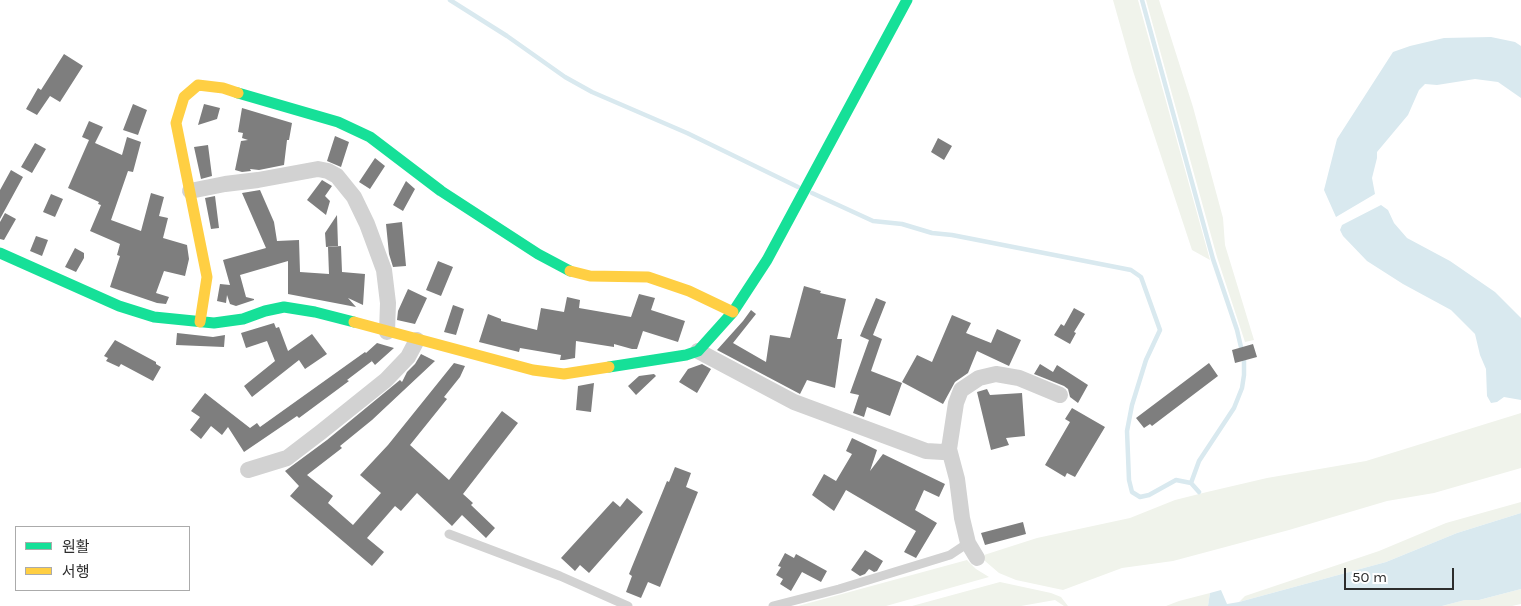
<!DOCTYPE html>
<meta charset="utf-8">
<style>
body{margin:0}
#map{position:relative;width:1521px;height:606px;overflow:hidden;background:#fff;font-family:Karla,"Noto Sans KR",sans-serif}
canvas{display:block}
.legend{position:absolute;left:15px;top:526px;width:175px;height:65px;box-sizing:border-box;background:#fff;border:1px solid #ababab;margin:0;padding:6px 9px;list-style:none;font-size:15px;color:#2d2d2d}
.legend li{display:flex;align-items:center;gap:10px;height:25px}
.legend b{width:25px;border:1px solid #ababab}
.scale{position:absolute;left:1344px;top:568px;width:110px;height:22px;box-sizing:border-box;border:2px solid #2d2d2d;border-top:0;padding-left:6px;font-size:15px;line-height:18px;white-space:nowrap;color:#2d2d2d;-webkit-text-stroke:4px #fff;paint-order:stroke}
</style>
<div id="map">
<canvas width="1521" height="606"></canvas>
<ul class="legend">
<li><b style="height:6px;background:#16e098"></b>원활</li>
<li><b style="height:6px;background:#ffcf43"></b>서행</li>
</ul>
<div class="scale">50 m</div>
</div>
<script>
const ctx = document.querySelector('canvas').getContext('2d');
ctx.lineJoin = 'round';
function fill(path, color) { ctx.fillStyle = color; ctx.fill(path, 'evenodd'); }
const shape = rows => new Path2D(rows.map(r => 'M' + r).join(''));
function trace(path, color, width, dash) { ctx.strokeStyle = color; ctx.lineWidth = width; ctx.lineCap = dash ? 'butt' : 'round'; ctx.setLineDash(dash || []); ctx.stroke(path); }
const green = shape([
 [1113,0,1138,0,1210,260,1192,250,1133,71],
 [1146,0,1159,0,1193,107,1223,218,1225,245,1254,340,1245,342,1217,257],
 [1521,413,1521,468,1434,493,1387,501,1289,530,1173,561,1122,568,1063,590,1016,580,999,573,985,561,984,555,1037,538,1130,518,1175,500,1207,492,1267,478,1366,461],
 [1521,502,1521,513,1457,533,1386,562,1239,602,1245,596,1379,551,1446,523],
 [967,560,976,569,989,577,886,606,798,606],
 [1000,582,1051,593,1061,597,1068,606,1064,606,1055,600,1021,606,912,606],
 [1521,589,1521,604,1512,606,1442,606,1465,600,1479,600],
 [1210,593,1208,606,1166,606,1179,601]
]);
const water = shape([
 [1491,37,1515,42,1521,46,1521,98,1498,82,1475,79,1437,85,1425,84,1419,90,1408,115,1377,152,1377,158,1372,178,1375,194,1336,217,1324,190,1337,139,1393,52,1410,46,1444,38],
 [1381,205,1388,210,1394,223,1407,238,1450,261,1495,292,1521,318,1521,400,1504,397,1497,402,1491,403,1487,396,1486,369,1480,355,1475,334,1451,310,1403,284,1367,261,1343,236,1340,230,1342,225],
 [1521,513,1521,589,1479,600,1465,600,1442,606,1208,606,1210,593,1221,590,1227,604,1239,602,1386,562,1457,533]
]);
const stream = shape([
 [450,0,507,36,565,77,592,92,687,133,798,187],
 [1142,0,1213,259,1237,330,1244,360,1244,375,1242,388,1234,408,1199,461,1191,483],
 [812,193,873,221,902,224,932,233,952,235,1131,270,1141,277,1160,330,1146,360,1132,405,1127,431,1129,480,1132,492,1140,497,1149,495,1176,480,1191,483,1199,492]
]);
const building = shape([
 [64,54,83,66,60,102,50,96,37,115,26,109,38,88,41,90],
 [133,104,147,110,138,135,123,130],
 [204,104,220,108,217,119,198,125],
 [242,108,292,123,289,140,287,140,284,165,259,170,250,169,251,171,242,172,235,170,241,141,248,140,242,138,243,133,238,132],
 [89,121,103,127,95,143,122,155,127,137,141,142,133,172,128,171,111,220,141,231,151,193,164,197,159,216,168,218,163,238,187,245,189,259,185,276,164,271,156,293,169,297,166,304,157,303,110,287,120,256,117,255,120,244,90,231,101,205,98,204,99,202,68,188,89,140,82,137],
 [335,136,349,142,341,167,327,161],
 [938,138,952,146,944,160,931,152],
 [35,143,46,149,32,173,21,167],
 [208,145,212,176,201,179,194,147],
 [375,158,385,166,370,189,359,182],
 [11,170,23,177,0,219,0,190],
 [322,180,332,186,325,196,330,201,326,215,307,200],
 [406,181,415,189,403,211,393,205],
 [260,190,274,222,277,241,299,240,300,272,329,274,328,247,341,246,342,272,365,274,363,305,348,298,356,307,288,294,288,261,240,275,246,297,254,299,254,300,236,306,230,304,227,295,226,303,217,301,220,284,230,285,223,260,266,248,242,193],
 [51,194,63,199,55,217,43,212],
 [215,196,219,228,211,229,205,198],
 [5,213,16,219,4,240,0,239,0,222],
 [337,215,338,246,326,247,325,233],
 [402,222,406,266,393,267,389,254,386,224],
 [36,236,48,240,42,256,30,251],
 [75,248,84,253,84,258,76,272,65,267],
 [438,261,453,267,441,296,426,290],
 [804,286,821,291,820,293,846,299,837,339,842,339,835,388,807,380,800,394,717,350,743,321,751,310,756,314,733,343,766,362,770,335,790,338],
 [408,289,427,298,415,324,397,320,398,311],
 [639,294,655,298,651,310,685,321,678,342,643,331,637,349,632,349,614,344,614,347,576,341,575,358,564,360,560,360,561,355,520,348,519,352,479,342,488,314,501,319,501,321,537,330,541,308,564,312,567,297,580,300,579,308,631,317],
 [876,298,886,302,873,335,882,339,871,371,902,383,890,416,867,407,864,417,853,413,859,395,850,393,869,340,860,336],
 [453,305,464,309,456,335,444,332],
 [1074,308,1085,314,1074,332,1076,333,1070,344,1054,335,1061,324,1064,326],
 [952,315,971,323,966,333,991,343,997,329,1021,340,1009,366,977,351,968,373,955,382,943,404,902,382,917,355,932,362],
 [274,323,276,328,279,327,288,351,312,334,327,354,305,369,299,360,252,397,244,386,275,361,267,341,246,348,241,333],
 [177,333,213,337,225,335,224,347,176,345],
 [115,340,156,362,156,364,161,367,153,381,121,364,119,367,106,361,108,358,104,356],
 [377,343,394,348,375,365,371,360,372,361,347,380,349,381,299,418,297,416,244,452,228,427,222,435,211,426,201,439,190,430,200,417,191,411,205,393,250,428,257,423,260,427,365,352,366,353],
 [1253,344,1257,357,1235,363,1232,350],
 [421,354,435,361,372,420,340,446,342,448,307,475,333,496,328,503,353,525,381,493,360,475,388,445,454,363,465,366,460,377,444,397,447,399,410,445,449,480,502,411,518,423,463,494,473,503,471,505,495,528,486,538,462,515,452,526,417,493,401,511,395,506,367,538,384,552,372,566,290,496,299,486,285,471,327,440,400,380,402,382,407,372,415,364],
 [1209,363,1218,376,1152,426,1150,424,1144,428,1136,418],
 [702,364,711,369,697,393,679,382,688,369],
 [1040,364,1053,372,1057,365,1088,385,1078,403,1070,397,1068,389,1064,386,1034,374],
 [654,374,656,376,636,395,628,386,639,376],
 [594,383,591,412,576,410,578,386],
 [987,389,990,395,1022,393,1025,436,1006,438,1009,445,991,450,977,392],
 [1072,408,1105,427,1075,477,1067,473,1065,477,1045,465,1070,422,1065,419],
 [852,438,877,450,870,471,883,454,945,484,939,497,924,490,915,510,937,523,916,558,904,552,916,531,846,490,834,511,812,495,824,474,836,481,852,454,846,451],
 [675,467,691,473,686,487,698,492,660,587,648,582,641,598,626,592,632,576,629,574,667,481,669,482],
 [627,498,643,512,589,573,580,565,575,571,561,558,613,501,620,507],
 [1023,522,1026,534,985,545,981,533],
 [865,550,883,561,877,571,874,572,869,569,865,574,860,576,851,570],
 [785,553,794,558,796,554,827,571,821,582,802,572,791,591,780,584,783,579,776,575,781,567,778,566]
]);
const lane = shape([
 [449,534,560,576,628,606],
 [773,606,839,589,950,555,968,543]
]);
const street = shape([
 [190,191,225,184,258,180,318,169,328,171,337,176,354,197,367,224,384,270,388,303,387,332],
 [698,351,794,402,926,451,943,452,949,449,956,403,961,390,979,378,996,374,1019,378,1060,395],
 [949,449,957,479,962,518,968,543,977,558],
 [248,470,287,458,321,432,386,380,408,357,417,340]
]);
const fast = shape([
 [238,93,338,122,370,137,441,191,538,254,570,271],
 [0,253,119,306,154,317,214,323,243,319,265,311,284,307,315,312,354,322],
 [609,367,686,355,698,351,733,312,767,260,907,0]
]);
const slow = shape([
 [570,271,590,276,648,277,689,291,733,312],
 [200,322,207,277,176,123,184,97,198,85,223,88,238,93],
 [354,322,533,370,564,374,609,367]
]);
fill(green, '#f0f3eb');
fill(water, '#d9e9ef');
trace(stream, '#d9e9ef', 4.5);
fill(building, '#7e7e7e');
trace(lane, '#d2d2d2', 9);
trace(street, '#d2d2d2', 16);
trace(fast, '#16e098', 11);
trace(slow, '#ffcf43', 11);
</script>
